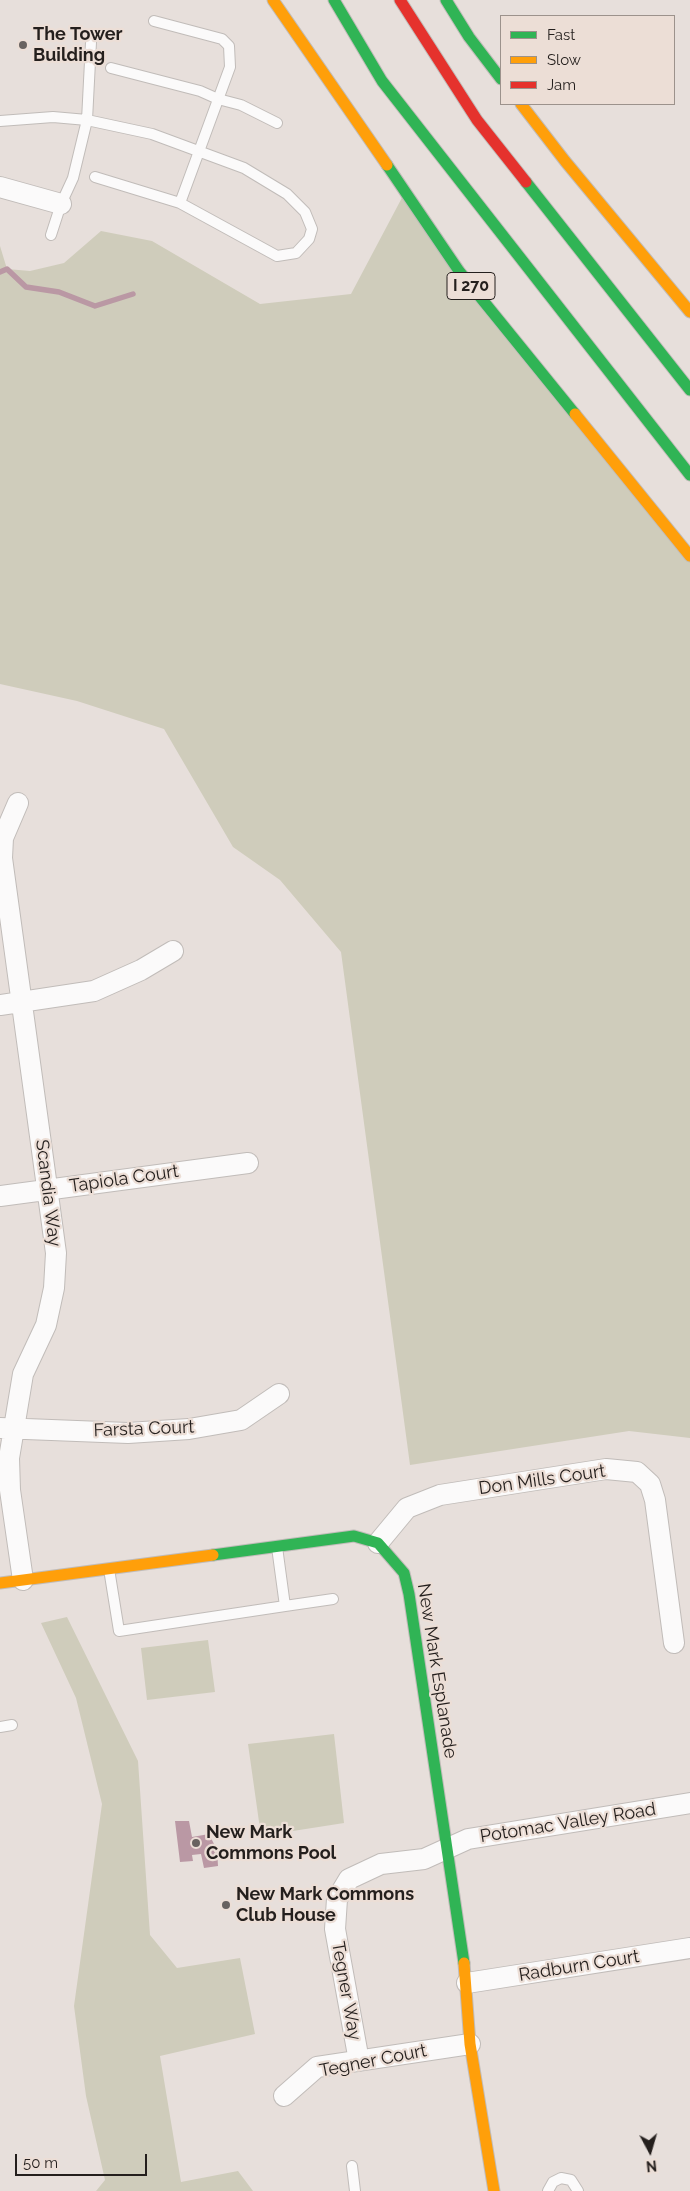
<!DOCTYPE html>
<style>
body{margin:0}
#map{position:relative;width:690px;height:2191px;overflow:hidden;background:#e7dfdb;font-family:Raleway,sans-serif}
canvas{display:block}
.legend{position:absolute;left:500px;top:15px;width:175px;height:90px;box-sizing:border-box;background:#ecded6;border:1px solid #9c928c;margin:0;padding:6px 9px;list-style:none;font-size:15px;color:#241f1d}
.legend li{display:flex;align-items:center;gap:10px;height:25px}
.legend b{width:25px;border:1px solid #9c928c}
.north{position:absolute;left:625px;top:2126px;width:50px;height:50px;-webkit-text-stroke:4px #ecded6;paint-order:stroke;rotate:174deg;font-size:14px;font-weight:700;line-height:20px;text-align:center;color:#241f1d}
.north::after{content:'';display:block;margin:auto;width:18px;height:22px;background:#241f1d;clip-path:polygon(50% 0,100% 100%,50% 72%,0 100%)}
.scale{position:absolute;left:15px;top:2154px;width:132px;height:22px;box-sizing:border-box;border:2px solid #241f1d;border-top:0;padding-left:6px;font-size:15px;line-height:18px;white-space:nowrap;color:#241f1d;-webkit-text-stroke:4px #ecded6;paint-order:stroke}
</style>
<div id="map">
<canvas width="690" height="2191"></canvas>
<ul class="legend">
<li><b style="height:6px;background:#30b455"></b>Fast</li>
<li><b style="height:6px;background:#ff9f0a"></b>Slow</li>
<li><b style="height:6px;background:#e5322d"></b>Jam</li>
</ul>
<div class="north">N</div>
<div class="scale">50 m</div>
</div>
<script>
const ctx = document.querySelector('canvas').getContext('2d');
ctx.lineJoin = 'round';
function fill(path, color) { ctx.fillStyle = color; ctx.fill(path, 'evenodd'); }
const shape = rows => new Path2D(rows.map(r => 'M' + r).join(''));
function trace(path, color, width, dash) { ctx.strokeStyle = color; ctx.lineWidth = width; ctx.lineCap = dash ? 'butt' : 'round'; ctx.setLineDash(dash || []); ctx.stroke(path); }
function write(font, color, halo, rows, align = 'center') {
  ctx.font = font + ' Raleway,sans-serif'; ctx.lineWidth = 4.5; ctx.setLineDash([]); ctx.textBaseline = 'middle'; ctx.strokeStyle = halo; ctx.fillStyle = color; for (const [text, x, y, turn = 0] of rows) {
    ctx.save(); ctx.translate(x, y); ctx.rotate((+turn || 0) * Math.PI / 180); ctx.textAlign = isNaN(turn) ? turn : align; if (halo) ctx.strokeText(text, 0, 0); ctx.fillText(text, 0, 0); ctx.restore();
  }
}
const green = shape([
 [405,192,690,556,690,1438,629,1431,410,1465,341,952,280,880,233,847,164,729,77,701,0,684,0,246,7,269,30,271,64,263,101,231,152,241,260,304,351,294],
 [67,1617,138,1761,150,1935,177,1968,240,1958,255,2034,160,2056,181,2182,238,2171,253,2191,96,2191,105,2180,86,2096,74,2006,102,1804,76,1698,41,1623],
 [208,1640,215,1692,147,1700,141,1648],
 [334,1734,344,1823,261,1836,248,1744]
]);
const water = shape([
 [175,1821,189,1821,192,1837,209,1834,217,1850,218,1866,204,1868,201,1854,192,1855,193,1861,180,1862]
]);
const stream = shape([
 [0,272,7,269,26,287,59,292,95,306,133,294]
]);
const lane = shape([
 [154,21,222,39,229,46,230,67,180,203],
 [111,68,200,91,218,99,241,105,277,123],
 [0,121,53,117,87,120,152,134,244,168,287,194,305,212,312,229,309,239,296,253,277,256,180,203,95,177],
 [51,235,61,204,73,178,87,120,91,42],
 [109,1569,119,1631,285,1606,277,1547],
 [285,1606,333,1599],
 [0,1727,12,1725],
 [352,2166,355,2191],
 [548,2191,553,2182,561,2178,571,2180,578,2191]
]);
const street = shape([
 [0,187,61,204],
 [18,803,3,838,2,858,56,1253,54,1288,46,1325,23,1374,9,1458,10,1490,23,1580],
 [0,1005,94,991,141,970,173,951],
 [0,1196,248,1163],
 [0,1428,128,1433,189,1429,241,1420,279,1394],
 [378,1543,407,1508,440,1495,606,1469,637,1472,650,1484,655,1500,674,1643],
 [467,1983,690,1948],
 [359,2061,335,1929,337,1899,349,1879,381,1864,424,1859,468,1839,690,1803],
 [284,2096,317,2067,470,2044]
]);
const fast = shape([
 [334,0,382,81,690,475],
 [446,0,469,37,501,79],
 [387,165,459,271,575,414],
 [526,182,690,390],
 [213,1555,354,1536,378,1543,404,1573,409,1594,464,1963]
]);
const slow = shape([
 [273,0,387,165],
 [521,104,565,161,690,312],
 [575,414,690,556],
 [0,1583,213,1555],
 [464,1963,470,2044,494,2191]
]);
const jam = shape([
 [400,0,477,120,526,182]
]);
const markers = [
 [23,45,5,"#686260"],
 [196,1843,5,"#686260"],
 [226,1905,5,"#686260"]
];
const shields = [
 [471,286,48]
];
const shieldNames = [
 ["I 270",471,286]
];
const poiNames = [
 ["The Tower",33,35],
 ["Building",33,56],
 ["New Mark",206,1833],
 ["Commons Pool",206,1854],
 ["New Mark Commons",236,1895],
 ["Club House",236,1916]
];
const streetNames = [
 ["Tapiola Court",124,1179,-8],
 ["Scandia Way",48,1193,83],
 ["Farsta Court",144,1429,-2],
 ["Don Mills Court",542,1480,-8],
 ["New Mark Esplanade",437,1671,81],
 ["Potomac Valley Road",568,1823,-9],
 ["Radburn Court",579,1966,-9],
 ["Tegner Way",346,1991,80],
 ["Tegner Court",373,2061,-11]
];
fill(green, '#cfccbb');
fill(water, '#ba98a4');
trace(stream, '#ba98a4', 5.5);
trace(lane, '#c1bcb9', 12);
trace(street, '#c1bcb9', 22);
trace(fast, '#c1bcb9', 13);
trace(slow, '#c1bcb9', 13);
trace(jam, '#c1bcb9', 13);
trace(lane, '#fbfafa', 10);
trace(street, '#fbfafa', 20);
trace(fast, '#30b455', 11);
trace(slow, '#ff9f0a', 11);
trace(jam, '#e5322d', 11);
for (const [x, y, r, color] of markers) { const dot = new Path2D(); dot.arc(x, y, r, 0, 2 * Math.PI); ctx.fillStyle = color; ctx.fill(dot); trace(dot, '#ecded6', 2); }
for (const [x, y, w] of shields) { const box = new Path2D(); box.roundRect(x - w / 2, y - 13.5, w, 27, 4); ctx.fillStyle = '#ecded6'; ctx.fill(box); trace(box, '#241f1d', 1); }
write('bold 16px', '#241f1d', null, shieldNames);
write('bold 18px', '#241f1d', '#ecded6', poiNames, 'left');
write('18px', '#241f1d', '#ecded6', streetNames);
</script>
